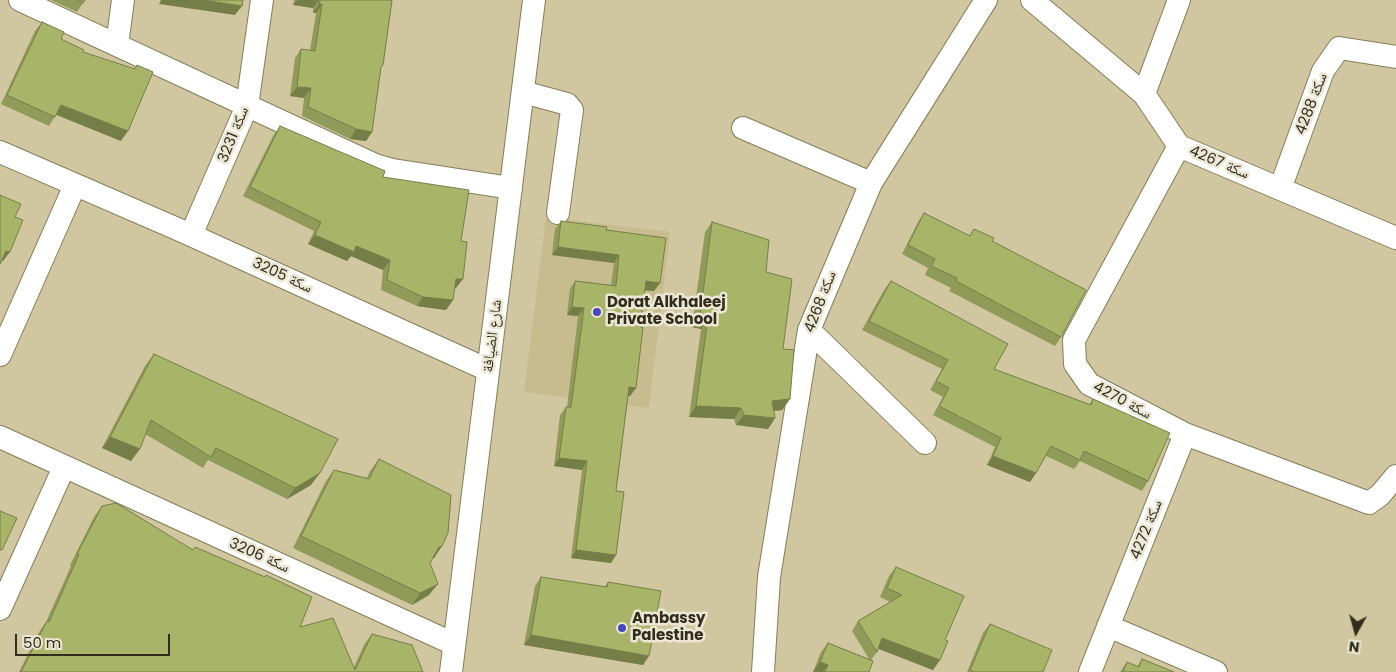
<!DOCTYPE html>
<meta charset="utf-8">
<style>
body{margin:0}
#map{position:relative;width:1396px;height:672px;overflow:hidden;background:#d0c7a0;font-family:Poppins,sans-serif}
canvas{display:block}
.north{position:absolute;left:1331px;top:607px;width:50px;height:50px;-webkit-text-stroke:4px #ece7d4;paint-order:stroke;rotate:187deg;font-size:14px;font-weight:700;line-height:20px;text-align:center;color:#302d1d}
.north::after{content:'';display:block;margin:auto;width:18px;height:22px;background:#302d1d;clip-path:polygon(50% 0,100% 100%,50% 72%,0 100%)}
.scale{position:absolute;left:15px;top:634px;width:155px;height:22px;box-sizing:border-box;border:2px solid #302d1d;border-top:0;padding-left:6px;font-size:15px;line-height:18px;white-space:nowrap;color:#302d1d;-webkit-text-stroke:4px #ece7d4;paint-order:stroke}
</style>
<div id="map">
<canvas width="1396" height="672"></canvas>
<div class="north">N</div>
<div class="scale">50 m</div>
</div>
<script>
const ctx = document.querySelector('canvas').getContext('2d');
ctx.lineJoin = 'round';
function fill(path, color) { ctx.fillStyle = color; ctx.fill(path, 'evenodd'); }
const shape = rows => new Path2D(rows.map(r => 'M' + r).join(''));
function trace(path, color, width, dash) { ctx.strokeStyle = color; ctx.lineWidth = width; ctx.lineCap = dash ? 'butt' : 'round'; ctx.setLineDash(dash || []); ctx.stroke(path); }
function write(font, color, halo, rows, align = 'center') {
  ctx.font = font + ' Poppins,"Noto Naskh Arabic",sans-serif'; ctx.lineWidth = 5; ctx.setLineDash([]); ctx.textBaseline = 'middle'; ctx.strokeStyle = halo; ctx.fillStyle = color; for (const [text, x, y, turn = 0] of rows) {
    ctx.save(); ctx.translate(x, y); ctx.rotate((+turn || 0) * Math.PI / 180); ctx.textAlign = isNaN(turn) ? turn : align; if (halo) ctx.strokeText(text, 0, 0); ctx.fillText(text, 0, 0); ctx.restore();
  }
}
const built = shape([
 [546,217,670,232,649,408,524,392]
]);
const minor = shape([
 [20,0,375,165,393,170,511,188],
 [1032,0,1144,94,1179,146,1396,238],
 [117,45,123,0],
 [523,92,567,104,572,110,558,213],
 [1144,94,1179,0],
 [743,128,871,183],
 [1179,146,1074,340,1075,364,1089,384,1185,434,1369,503,1380,495,1396,476],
 [0,152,182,231,488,370],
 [1280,189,1323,71,1339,48,1396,57],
 [191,235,247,106,262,0],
 [809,330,925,443],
 [0,355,75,185],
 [0,437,454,644],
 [0,609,64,467],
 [1108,626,1216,672],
 [451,672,534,0],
 [763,672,769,577,809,330,871,183,986,0],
 [1090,672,1185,434]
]);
const wall = shape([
 [51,0,85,0,77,12],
 [294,0,392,0,381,68,372,132,366,141,350,139,302,116,304,98,290,96,295,58,301,49,310,50,316,13,313,13,313,8,293,5],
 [42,22,61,39,83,52,134,69,137,65,121,141,56,115,49,126,1,104,35,31],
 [280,126,383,177,461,241,456,288,454,288,453,300,446,310,417,306,381,290,383,270,351,256,347,261,308,244,314,231,243,196,273,136],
 [924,213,969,236,974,229,992,241,1061,337,1055,346,949,291,951,288,925,275,928,268,902,254,918,222],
 [561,221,606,230,654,291,645,290,640,327,636,388,630,396,628,396,616,491,616,555,611,563,571,558,582,470,554,466,560,415,566,407,567,407,578,316,567,315,570,289,575,281,611,285,614,263,552,255,555,229],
 [712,222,766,272,783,349,790,399,782,410,774,411,775,418,768,429,736,425,734,419,689,417,701,329,692,327,705,232],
 [891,281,994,369,1089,405,1093,399,1148,481,1142,491,1080,461,1074,469,1046,456,1030,482,987,465,995,447,933,415,943,397,930,390,942,369,862,330,884,290],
 [154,354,311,485,287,499,208,460,203,468,145,434,131,461,102,448,145,366],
 [379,459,442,546,434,558,432,559,430,563,429,595,412,605,293,548,326,481,334,470,367,478,370,471],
 [102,506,193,550,195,547,300,627,354,667,364,645,372,634,423,672,19,672,39,632,46,622,71,566,70,565,94,517],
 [896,567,945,640,933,670,878,648,877,652,871,660,869,672,813,672,821,652,828,643,869,659,852,631,858,621,890,602,880,597,889,576],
 [541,577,605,587,608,582,643,665,524,645,535,586],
 [990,624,1043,672,967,672,983,633],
 [1142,659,1174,672,1120,672,1127,662,1137,667]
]);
const shadedWall = shape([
 [161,0,203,0,242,6,235,15,159,4],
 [297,0,319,0,313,8,293,5],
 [319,4,322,4,316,13,313,13],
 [297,87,311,88,304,98,290,96],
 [61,105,128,131,121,141,55,114],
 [356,129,372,132,366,141,350,139],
 [315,235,356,246,390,260,383,270,351,256,347,261,308,244],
 [558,247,619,255,614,263,552,255],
 [6,251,10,252,3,261,0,260],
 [456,279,463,279,456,288,449,288],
 [646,281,660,283,654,291,640,290],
 [423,297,453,300,446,310,417,306],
 [572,307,584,308,578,316,567,315],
 [700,317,708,318,701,329,692,327],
 [629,387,636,388,630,396,623,396],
 [790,399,782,410,765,412,772,401],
 [696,406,741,408,734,419,689,417],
 [744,415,775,418,768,429,736,425],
 [110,437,140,449,131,461,102,448],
 [993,456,1036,473,1030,482,987,465],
 [559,458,587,461,582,470,554,466],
 [320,473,311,485,287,499,295,488],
 [442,546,434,558,430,559,439,547],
 [576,550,616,555,611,563,571,558],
 [438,584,429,595,412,605,420,593],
 [531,635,649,656,643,665,524,645],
 [882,638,940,660,933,670,876,648],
 [820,662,828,665,823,672,813,672]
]);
const building = shape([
 [78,0,85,0,83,3,78,0],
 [203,0,243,0,242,6,203,0],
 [320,0,392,0,383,65,381,67,372,132,356,129,308,107,311,88,297,87,301,49,315,51,322,4,319,4,320,0],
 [42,22,64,32,61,39,84,50,83,52,135,69,137,65,153,72,128,131,61,105,55,117,7,95,42,22],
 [280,126,385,171,383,177,469,190,461,241,467,242,463,279,456,279,453,300,423,297,387,280,390,260,356,246,354,252,315,235,321,222,250,187,280,126],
 [0,195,21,204,15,217,23,220,10,252,6,251,0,264,0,195],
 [924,213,970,236,974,229,994,238,992,241,1086,290,1061,337,956,281,957,278,931,266,935,259,908,245,924,213],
 [561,221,607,227,606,230,666,238,660,283,646,281,640,327,643,327,636,388,629,387,616,491,624,492,616,555,576,550,587,461,559,458,566,407,571,407,584,308,572,307,575,281,616,286,619,255,558,247,561,221],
 [712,222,769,240,766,272,792,279,783,349,794,350,790,399,772,401,775,418,744,415,741,408,696,406,708,318,700,317,712,222],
 [891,281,1008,344,994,369,1091,405,1093,399,1170,433,1148,481,1084,451,1080,460,1051,446,1036,473,993,456,1001,438,939,406,949,388,936,381,948,360,869,321,891,281],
 [154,354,338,439,320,473,295,488,216,448,211,457,151,420,140,449,110,437,154,354],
 [379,459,451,495,448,533,442,546,439,547,430,563,438,584,420,593,301,536,334,470,369,479,379,459],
 [116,503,193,550,195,547,265,577,266,575,312,597,300,627,333,618,355,670,372,634,412,645,423,672,21,672,47,621,49,622,79,554,77,554,102,506,116,503],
 [0,511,17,518,2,550,0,550,0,511],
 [896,567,964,596,945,640,948,641,940,660,882,638,877,652,858,621,902,595,887,588,896,567],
 [541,577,607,587,608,582,661,591,649,656,531,635,541,577],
 [990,624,1052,650,1043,672,974,672,970,670,990,624],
 [828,643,873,661,869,672,825,672,828,665,820,662,828,643],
 [1142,659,1174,672,1123,672,1127,662,1139,667,1142,659]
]);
const markers = [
 [597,312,5,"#4547bc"],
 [622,628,5,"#4547bc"]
];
const streetNames = [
 ["سكة 4288",1312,104,-69],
 ["سكة 3231",234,135,-68],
 ["سكة 4267",1219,163,23],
 ["سكة 3205",282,276,25],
 ["سكة 4268",821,302,-69],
 ["شارع الضيافة",493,336,-83],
 ["سكة 4270",1122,401,28],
 ["سكة 4272",1147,530,-68],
 ["سكة 3206",259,556,24]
];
const poiNames = [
 ["Dorat Alkhaleej",607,303],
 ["Private School",607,320],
 ["Ambassy",632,619],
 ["Palestine",632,636]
];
fill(built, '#c7bc8e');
trace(minor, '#867d59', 24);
trace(minor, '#fff', 22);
fill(wall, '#909b59');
fill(shadedWall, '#767e48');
fill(building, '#a8b467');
trace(building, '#767e48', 1);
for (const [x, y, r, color] of markers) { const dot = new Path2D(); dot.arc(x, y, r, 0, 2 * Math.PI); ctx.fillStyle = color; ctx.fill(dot); trace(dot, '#ece7d4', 2); }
write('15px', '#302d1d', '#ece7d4', streetNames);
write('bold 15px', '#302d1d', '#ece7d4', poiNames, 'left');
</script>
